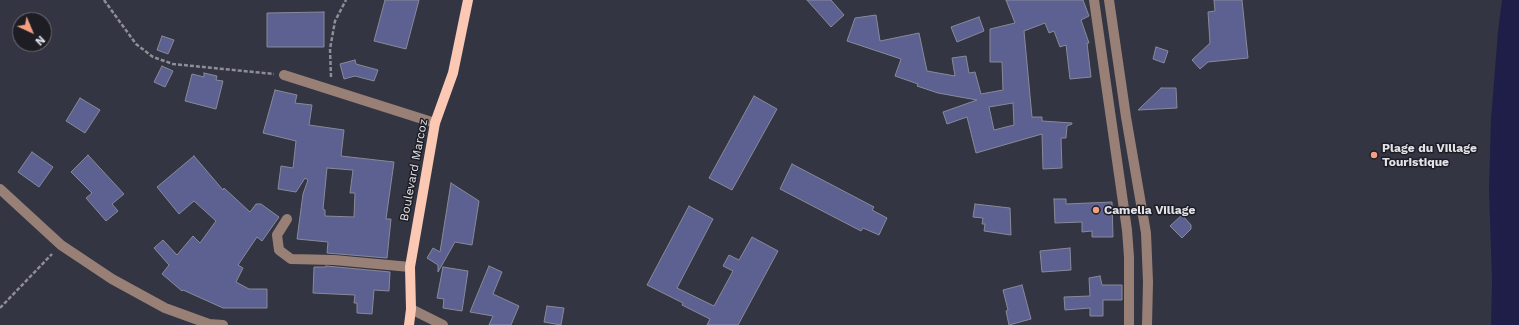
<!DOCTYPE html>
<style>
body{margin:0}
#map{position:relative;width:1519px;height:325px;overflow:hidden;background:#343542;font-family:"Work Sans",sans-serif}
canvas{display:block}
.north{position:absolute;left:12px;top:12px;width:40px;height:40px;box-sizing:border-box;background:#1d1d23;border:1px solid #6b6c73;border-radius:50%;rotate:136deg;font-size:11px;font-weight:700;line-height:16px;text-align:center;color:#e1e2ea}
.north::after{content:'';display:block;margin:auto;width:14px;height:18px;background:#f2a07f;clip-path:polygon(50% 0,100% 100%,50% 72%,0 100%)}
</style>
<div id="map">
<canvas width="1519" height="325"></canvas>
<div class="north">N</div>
</div>
<script>
const ctx = document.querySelector('canvas').getContext('2d');
ctx.lineJoin = 'round';
function fill(path, color) { ctx.fillStyle = color; ctx.fill(path, 'evenodd'); }
const shape = rows => new Path2D(rows.map(r => 'M' + r).join(''));
function trace(path, color, width, dash) { ctx.strokeStyle = color; ctx.lineWidth = width; ctx.lineCap = dash ? 'butt' : 'round'; ctx.setLineDash(dash || []); ctx.stroke(path); }
function write(font, color, halo, rows, align = 'center') {
  ctx.font = font + ' "Work Sans",sans-serif'; ctx.lineWidth = 3; ctx.setLineDash([]); ctx.textBaseline = 'middle'; ctx.strokeStyle = halo; ctx.fillStyle = color; for (const [text, x, y, turn = 0] of rows) {
    ctx.save(); ctx.translate(x, y); ctx.rotate((+turn || 0) * Math.PI / 180); ctx.textAlign = isNaN(turn) ? turn : align; if (halo) ctx.strokeText(text, 0, 0); ctx.fillText(text, 0, 0); ctx.restore();
  }
}
const water = shape([
 [1502,0,1519,0,1519,325,1491,325,1492,280,1489,190,1491,119,1498,32]
]);
const building = shape([
 [385,0,419,0,406,49,374,41,385,0],
 [807,0,831,0,844,15,831,27,807,0],
 [1006,0,1083,0,1089,16,1081,20,1089,43,1087,43,1091,77,1070,79,1066,45,1060,47,1054,31,1049,33,1045,23,1024,31,1032,117,1042,117,1042,121,1072,123,1072,124,1067,126,1066,138,1061,138,1062,168,1043,169,1042,134,976,153,967,117,947,124,943,112,977,100,938,93,917,86,918,84,895,76,901,59,847,41,855,18,876,15,880,41,919,33,927,71,955,76,952,58,966,56,969,73,975,72,981,94,1003,90,1002,62,990,62,990,29,1015,23,1006,0],
 [1013,103,1014,125,994,130,989,107,1013,103],
 [1214,0,1242,0,1248,58,1208,62,1200,69,1192,60,1210,43,1208,12,1215,11,1214,0],
 [324,12,324,47,267,47,267,13,324,12],
 [979,17,984,31,957,42,951,27,979,17],
 [162,36,174,40,168,54,157,50,162,36],
 [1156,47,1168,51,1164,63,1153,59,1156,47],
 [355,60,356,64,378,70,374,81,355,76,344,79,340,64,355,60],
 [162,66,173,71,165,87,154,82,162,66],
 [204,73,217,76,216,80,223,81,216,109,185,101,192,74,204,77,204,73],
 [1161,88,1176,88,1177,108,1138,110,1161,88],
 [275,90,297,95,295,103,312,105,309,125,344,130,341,156,394,162,386,219,391,219,387,258,327,253,328,242,297,239,303,194,308,180,305,178,296,192,278,189,281,166,293,168,296,141,263,133,275,90],
 [327,168,353,170,350,193,355,193,354,217,325,216,325,210,323,209,327,168],
 [754,96,777,109,732,190,709,178,754,96],
 [80,98,100,110,85,133,66,121,80,98],
 [32,152,53,167,39,187,18,172,32,152],
 [88,155,124,194,112,204,118,211,106,221,86,198,92,193,71,172,88,155],
 [194,156,223,190,224,188,250,212,256,204,261,204,279,217,262,241,257,237,238,265,243,268,236,282,249,289,267,289,267,308,223,308,183,290,182,291,162,274,169,265,154,248,163,240,177,255,193,236,200,243,216,221,194,201,179,214,157,187,194,156],
 [792,164,874,207,872,210,887,218,879,235,863,228,861,231,780,189,792,164],
 [451,183,479,201,472,245,455,242,438,272,438,265,427,258,433,248,440,252,451,183],
 [1054,199,1066,199,1066,204,1112,202,1113,237,1092,237,1092,231,1082,232,1082,222,1055,223,1054,199],
 [975,204,1010,208,1011,235,984,231,985,224,982,224,983,218,973,217,975,204],
 [689,206,713,219,677,288,714,306,733,271,723,266,729,255,739,260,752,237,778,251,738,325,707,325,710,319,682,305,683,303,647,285,689,206],
 [1182,215,1191,225,1191,229,1182,238,1170,226,1182,215],
 [1070,248,1071,270,1042,272,1040,251,1070,248],
 [326,266,390,272,389,291,374,290,372,314,357,313,357,303,354,303,355,295,313,293,314,267,326,267,326,266],
 [489,266,502,272,493,294,519,306,511,325,489,325,493,316,470,312,489,266],
 [443,267,468,271,462,311,443,308,444,299,437,298,443,267],
 [1100,276,1102,285,1122,285,1122,300,1103,300,1103,316,1090,316,1090,308,1065,310,1064,297,1090,296,1089,278,1100,276],
 [1022,285,1031,319,1009,325,1006,311,1008,310,1003,290,1022,285],
 [547,306,564,308,561,325,544,322,547,306]
]);
const path = shape([
 [104,0,136,44,153,57,173,64,274,74],
 [331,77,330,49,335,21,346,0],
 [0,308,52,254]
]);
const minor = shape([
 [1094,0,1127,230,1129,257,1129,325],
 [1109,0,1126,117,1146,233,1148,282,1147,325],
 [284,75,435,123],
 [0,189,61,245,112,279,165,308,209,324,223,325],
 [287,219,277,235,279,250,291,259,334,260,410,267],
 [411,309,443,325]
]);
const major = shape([
 [409,325,411,309,410,267,435,123,453,73,468,0]
]);
const markers = [
 [1374,155,4,"#f2a07f"],
 [1096,210,4,"#f2a07f"]
];
const poiNames = [
 ["Plage du Village",1382,148],
 ["Touristique",1382,162],
 ["Camelia Village",1104,210]
];
const streetNames = [
 ["Boulevard Marcoz",414,170,-79]
];
fill(water, '#1e1e48');
fill(building, '#5d6191');
trace(building, '#888a99', 1);
trace(path, '#8d8e98', 2.5, [4, 2]);
trace(minor, '#998076', 10);
trace(major, '#fbc8b4', 10);
for (const [x, y, r, color] of markers) { const dot = new Path2D(); dot.arc(x, y, r, 0, 2 * Math.PI); ctx.fillStyle = color; ctx.fill(dot); trace(dot, '#1d1d23', 1.5); }
write('bold 12px', '#e1e2ea', '#1d1d23', poiNames, 'left');
write('12px', '#e1e2ea', '#1d1d23', streetNames);
</script>
